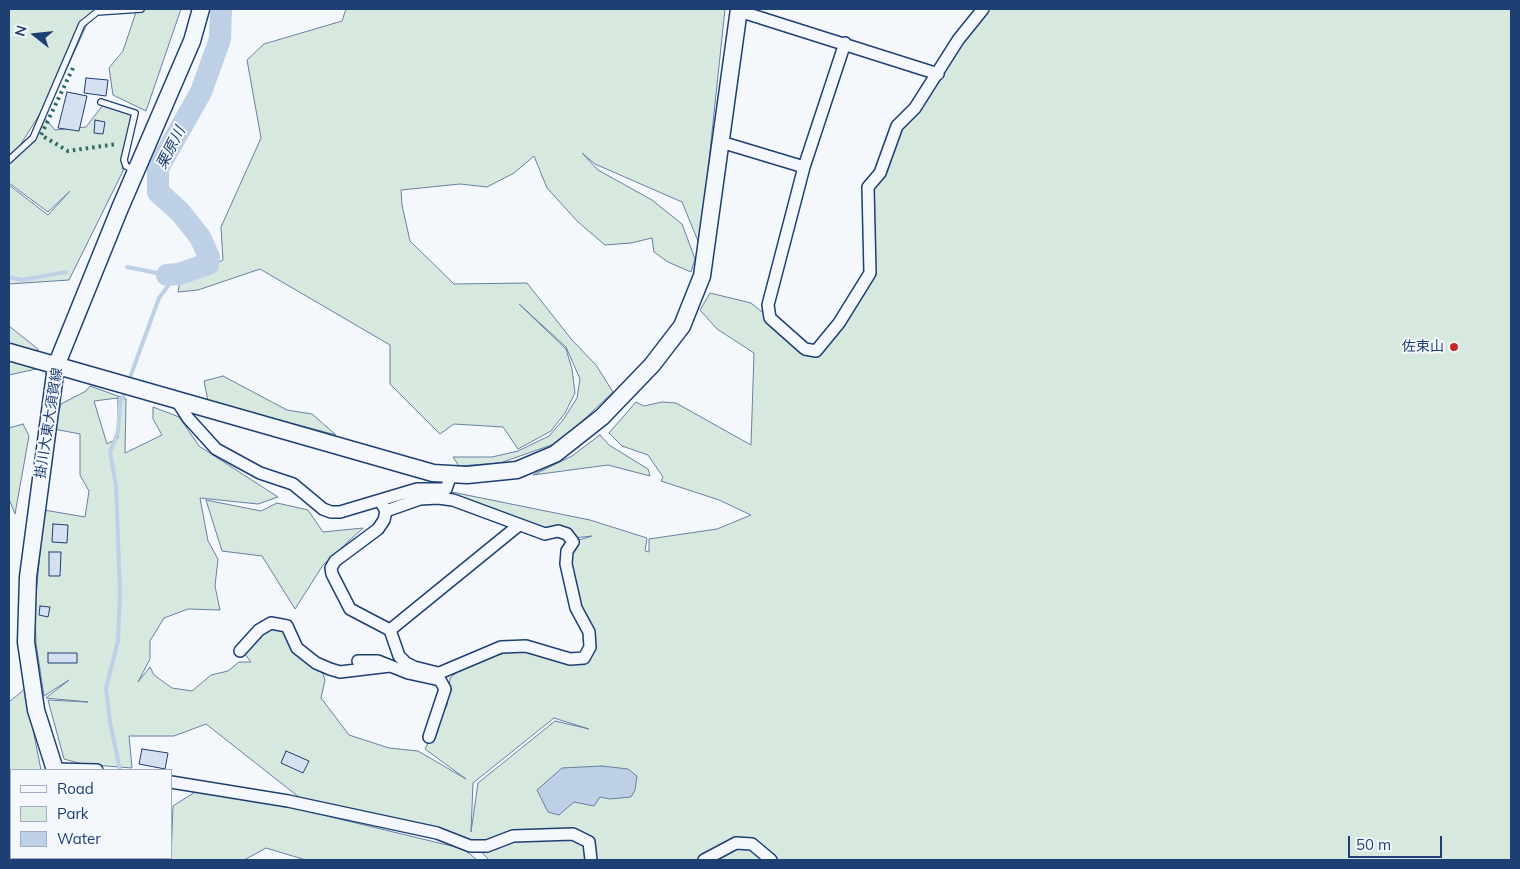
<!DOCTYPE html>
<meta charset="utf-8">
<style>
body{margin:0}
#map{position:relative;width:1520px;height:869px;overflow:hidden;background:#f4f7fb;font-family:Mulish,sans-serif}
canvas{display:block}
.frame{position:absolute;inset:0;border:10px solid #1d3f73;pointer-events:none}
.legend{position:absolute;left:10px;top:769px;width:162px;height:90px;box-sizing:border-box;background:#f4f7fb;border:1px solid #9eadc5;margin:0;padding:6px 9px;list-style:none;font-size:15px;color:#1d3f73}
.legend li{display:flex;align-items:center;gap:10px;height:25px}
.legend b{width:25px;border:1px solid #9eadc5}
.north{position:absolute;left:10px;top:10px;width:50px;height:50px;-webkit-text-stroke:4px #f4f7fb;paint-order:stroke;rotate:286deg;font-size:14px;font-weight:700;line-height:20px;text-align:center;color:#1d3f73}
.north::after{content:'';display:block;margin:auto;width:18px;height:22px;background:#1d3f73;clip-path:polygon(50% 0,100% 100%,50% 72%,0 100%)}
.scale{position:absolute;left:1348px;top:836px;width:94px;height:22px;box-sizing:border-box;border:2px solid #1d3f73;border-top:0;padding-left:6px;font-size:15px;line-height:18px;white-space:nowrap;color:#1d3f73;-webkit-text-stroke:4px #f4f7fb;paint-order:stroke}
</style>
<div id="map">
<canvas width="1520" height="869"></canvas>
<div class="frame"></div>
<ul class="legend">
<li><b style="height:6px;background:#f4f7fb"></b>Road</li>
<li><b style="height:14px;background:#d7e8df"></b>Park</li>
<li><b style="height:14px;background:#bed0e5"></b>Water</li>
</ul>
<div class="north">N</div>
<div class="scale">50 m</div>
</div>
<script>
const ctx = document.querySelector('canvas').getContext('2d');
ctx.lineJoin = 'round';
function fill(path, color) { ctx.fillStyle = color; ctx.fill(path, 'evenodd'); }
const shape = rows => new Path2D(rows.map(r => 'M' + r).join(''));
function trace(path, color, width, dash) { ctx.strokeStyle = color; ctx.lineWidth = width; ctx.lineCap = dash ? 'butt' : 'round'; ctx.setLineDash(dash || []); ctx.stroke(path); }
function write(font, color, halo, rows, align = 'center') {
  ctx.font = font + ' Mulish,"Noto Sans JP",sans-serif'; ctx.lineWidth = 4; ctx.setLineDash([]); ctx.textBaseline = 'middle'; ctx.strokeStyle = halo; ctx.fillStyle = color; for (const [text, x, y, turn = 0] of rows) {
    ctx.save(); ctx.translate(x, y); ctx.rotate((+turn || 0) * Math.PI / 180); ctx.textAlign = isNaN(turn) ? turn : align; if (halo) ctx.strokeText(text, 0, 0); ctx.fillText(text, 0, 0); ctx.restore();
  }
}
const green = shape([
 [9,9,100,9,86,26,63,77,14,155,31,141,43,116,55,130,86,127,103,105,133,115,122,169,124,169,69,280,9,284,9,185,48,215,70,191,48,212,9,183,9,9],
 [137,9,181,9,146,111,113,95,109,68,123,51,137,9],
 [346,9,725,9,700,246,682,202,595,164,582,153,598,170,652,200,682,224,695,259,691,272,668,262,654,252,652,238,631,243,605,245,577,221,547,188,534,156,514,173,487,187,460,184,401,190,402,205,410,241,454,284,527,283,572,340,596,365,613,392,560,442,500,463,459,466,453,457,492,457,518,451,549,436,563,420,577,398,580,379,566,347,519,304,566,349,572,369,575,393,565,413,551,431,518,449,503,427,454,424,440,434,390,384,390,345,260,269,198,290,178,292,180,280,223,260,221,227,261,138,247,60,264,44,342,21,346,9],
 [987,9,1511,9,1511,860,489,860,470,840,309,805,206,724,174,736,129,736,132,768,82,764,64,759,48,700,88,702,46,698,69,680,44,696,36,643,35,605,44,510,85,517,89,491,80,475,80,434,54,429,61,404,86,391,90,386,126,399,125,453,162,435,153,419,153,407,179,417,199,446,278,497,258,504,200,498,208,541,218,559,215,586,220,610,188,609,164,618,150,641,150,659,138,682,150,667,154,675,172,688,192,691,211,675,228,671,239,662,251,662,244,653,259,630,284,625,320,665,325,680,321,698,349,735,389,748,418,751,466,779,425,749,447,705,450,678,467,664,519,649,561,662,590,647,567,551,579,540,592,536,574,538,542,533,453,500,390,508,385,499,437,489,590,520,647,538,645,551,649,552,649,539,717,529,751,515,719,500,661,481,663,477,648,455,622,446,609,433,636,402,644,406,662,402,676,403,751,445,754,353,717,329,700,310,710,293,751,303,814,354,870,273,871,190,899,129,987,9],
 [118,398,118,438,107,444,94,401,118,398],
 [554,718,589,729,555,721,478,783,471,832,473,783,554,718],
 [9,326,38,349,36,369,9,375,9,326],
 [223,376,287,410,312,414,336,435,208,401,204,381,223,376],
 [23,424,29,436,15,514,9,499,9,428,23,424],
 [600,435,609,445,648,469,650,476,608,465,533,475,572,456,600,435],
 [206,500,261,511,277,503,308,510,323,532,363,528,323,565,295,609,262,556,222,551,206,500],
 [25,689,41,770,11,770,11,858,87,858,88,860,9,860,9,702,25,689],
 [195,792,277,804,464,849,477,860,306,860,266,848,244,860,144,860,146,858,171,858,173,806,195,792]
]);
const water = shape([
 [602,766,628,769,637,776,635,790,631,797,610,799,600,797,594,806,574,802,559,815,548,812,537,790,562,768,602,766]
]);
const stream = shape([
 [127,267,167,275,168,286,159,298,128,383],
 [9,277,22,280,66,272],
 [120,770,110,722,106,688,118,641,120,592,116,486,110,452,118,432,120,404,126,389]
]);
const river = shape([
 [167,275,179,274,208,264,209,257,200,237,180,212,158,192,158,168,201,92,220,39,221,9]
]);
const building = shape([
 [86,78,108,80,106,96,84,93,86,78],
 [67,92,87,96,79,131,58,128,67,92],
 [95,120,105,122,103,134,94,133,95,120],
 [53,524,68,525,67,543,52,542,53,524],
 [49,552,61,552,60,576,49,576,49,552],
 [40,606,50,607,48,617,39,615,40,606],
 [48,653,77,653,77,663,48,663,48,653],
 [142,749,168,753,165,769,139,764,142,749],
 [286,751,309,761,303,773,281,763,286,751]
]);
const lane = shape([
 [101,102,135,113,124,160,126,166,134,170],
 [9,160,33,138,82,24,97,12,141,9]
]);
const street = shape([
 [739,11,938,74],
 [845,43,804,167,768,305,770,318,805,349,816,351,839,323,870,273,868,187,880,173,897,126,915,108,958,40,983,9],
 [721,142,804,167],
 [177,401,188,418,216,449,260,473,293,484,323,509,331,512,340,512,417,489,446,489,451,475],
 [382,504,386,511,384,520,378,529,335,561,331,568,332,574,350,609,390,630],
 [386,511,420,499,438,498,453,500,545,534,558,531,567,534,573,542,567,551,566,564,576,608,589,632,590,647,584,658,570,659,526,646,501,647,430,677],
 [240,651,259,630,271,623,287,626,297,648,316,663,330,669,340,672,390,666],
 [358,661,378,661,408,673,440,680,445,689,429,737],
 [438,673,414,667,406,663,399,656,390,630,519,525],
 [54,769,97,770],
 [171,782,288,801,437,833,470,846,487,846,513,836,573,834,589,842,591,860],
 [131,860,134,858],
 [704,860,736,843,752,844,771,860]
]);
const secondary = shape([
 [9,352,433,473,467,475,517,470,555,454,602,417,652,365,682,326,702,276,739,9],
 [55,770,36,710,26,642,28,577,56,366,120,208,192,41,201,9],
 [100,858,101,860]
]);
const hedge = shape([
 [73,68,41,135,68,151,117,144]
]);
const markers = [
 [1454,347,5,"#c62828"]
];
const poiNames = [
 ["佐束山",1444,347]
];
const streetNames = [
 ["掛川大東大須賀線",49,423,-81]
];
const waterNames = [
 ["栗原川",171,148,-63]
];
fill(green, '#d7e8df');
trace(green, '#687fa3', 1);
fill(water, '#bed0e5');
trace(water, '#687fa3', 1);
trace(stream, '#bed0e5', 4);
trace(river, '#bed0e5', 22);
fill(building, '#d5e0f0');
trace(building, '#1d3f73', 1);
trace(lane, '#1d3f73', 8);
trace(street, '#1d3f73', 14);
trace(secondary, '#1d3f73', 19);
trace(lane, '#f4f7fb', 5.5);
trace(street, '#f4f7fb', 11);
trace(secondary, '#f4f7fb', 16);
trace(hedge, '#2c6c60', 4, [2.5, 4]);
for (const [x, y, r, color] of markers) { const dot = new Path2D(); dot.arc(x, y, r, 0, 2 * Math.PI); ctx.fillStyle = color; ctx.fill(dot); trace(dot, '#f4f7fb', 2); }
write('14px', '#1d3f73', '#f4f7fb', poiNames, 'right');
write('14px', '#1d3f73', '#f4f7fb', streetNames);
write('italic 15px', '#1d3f73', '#f4f7fb', waterNames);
</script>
